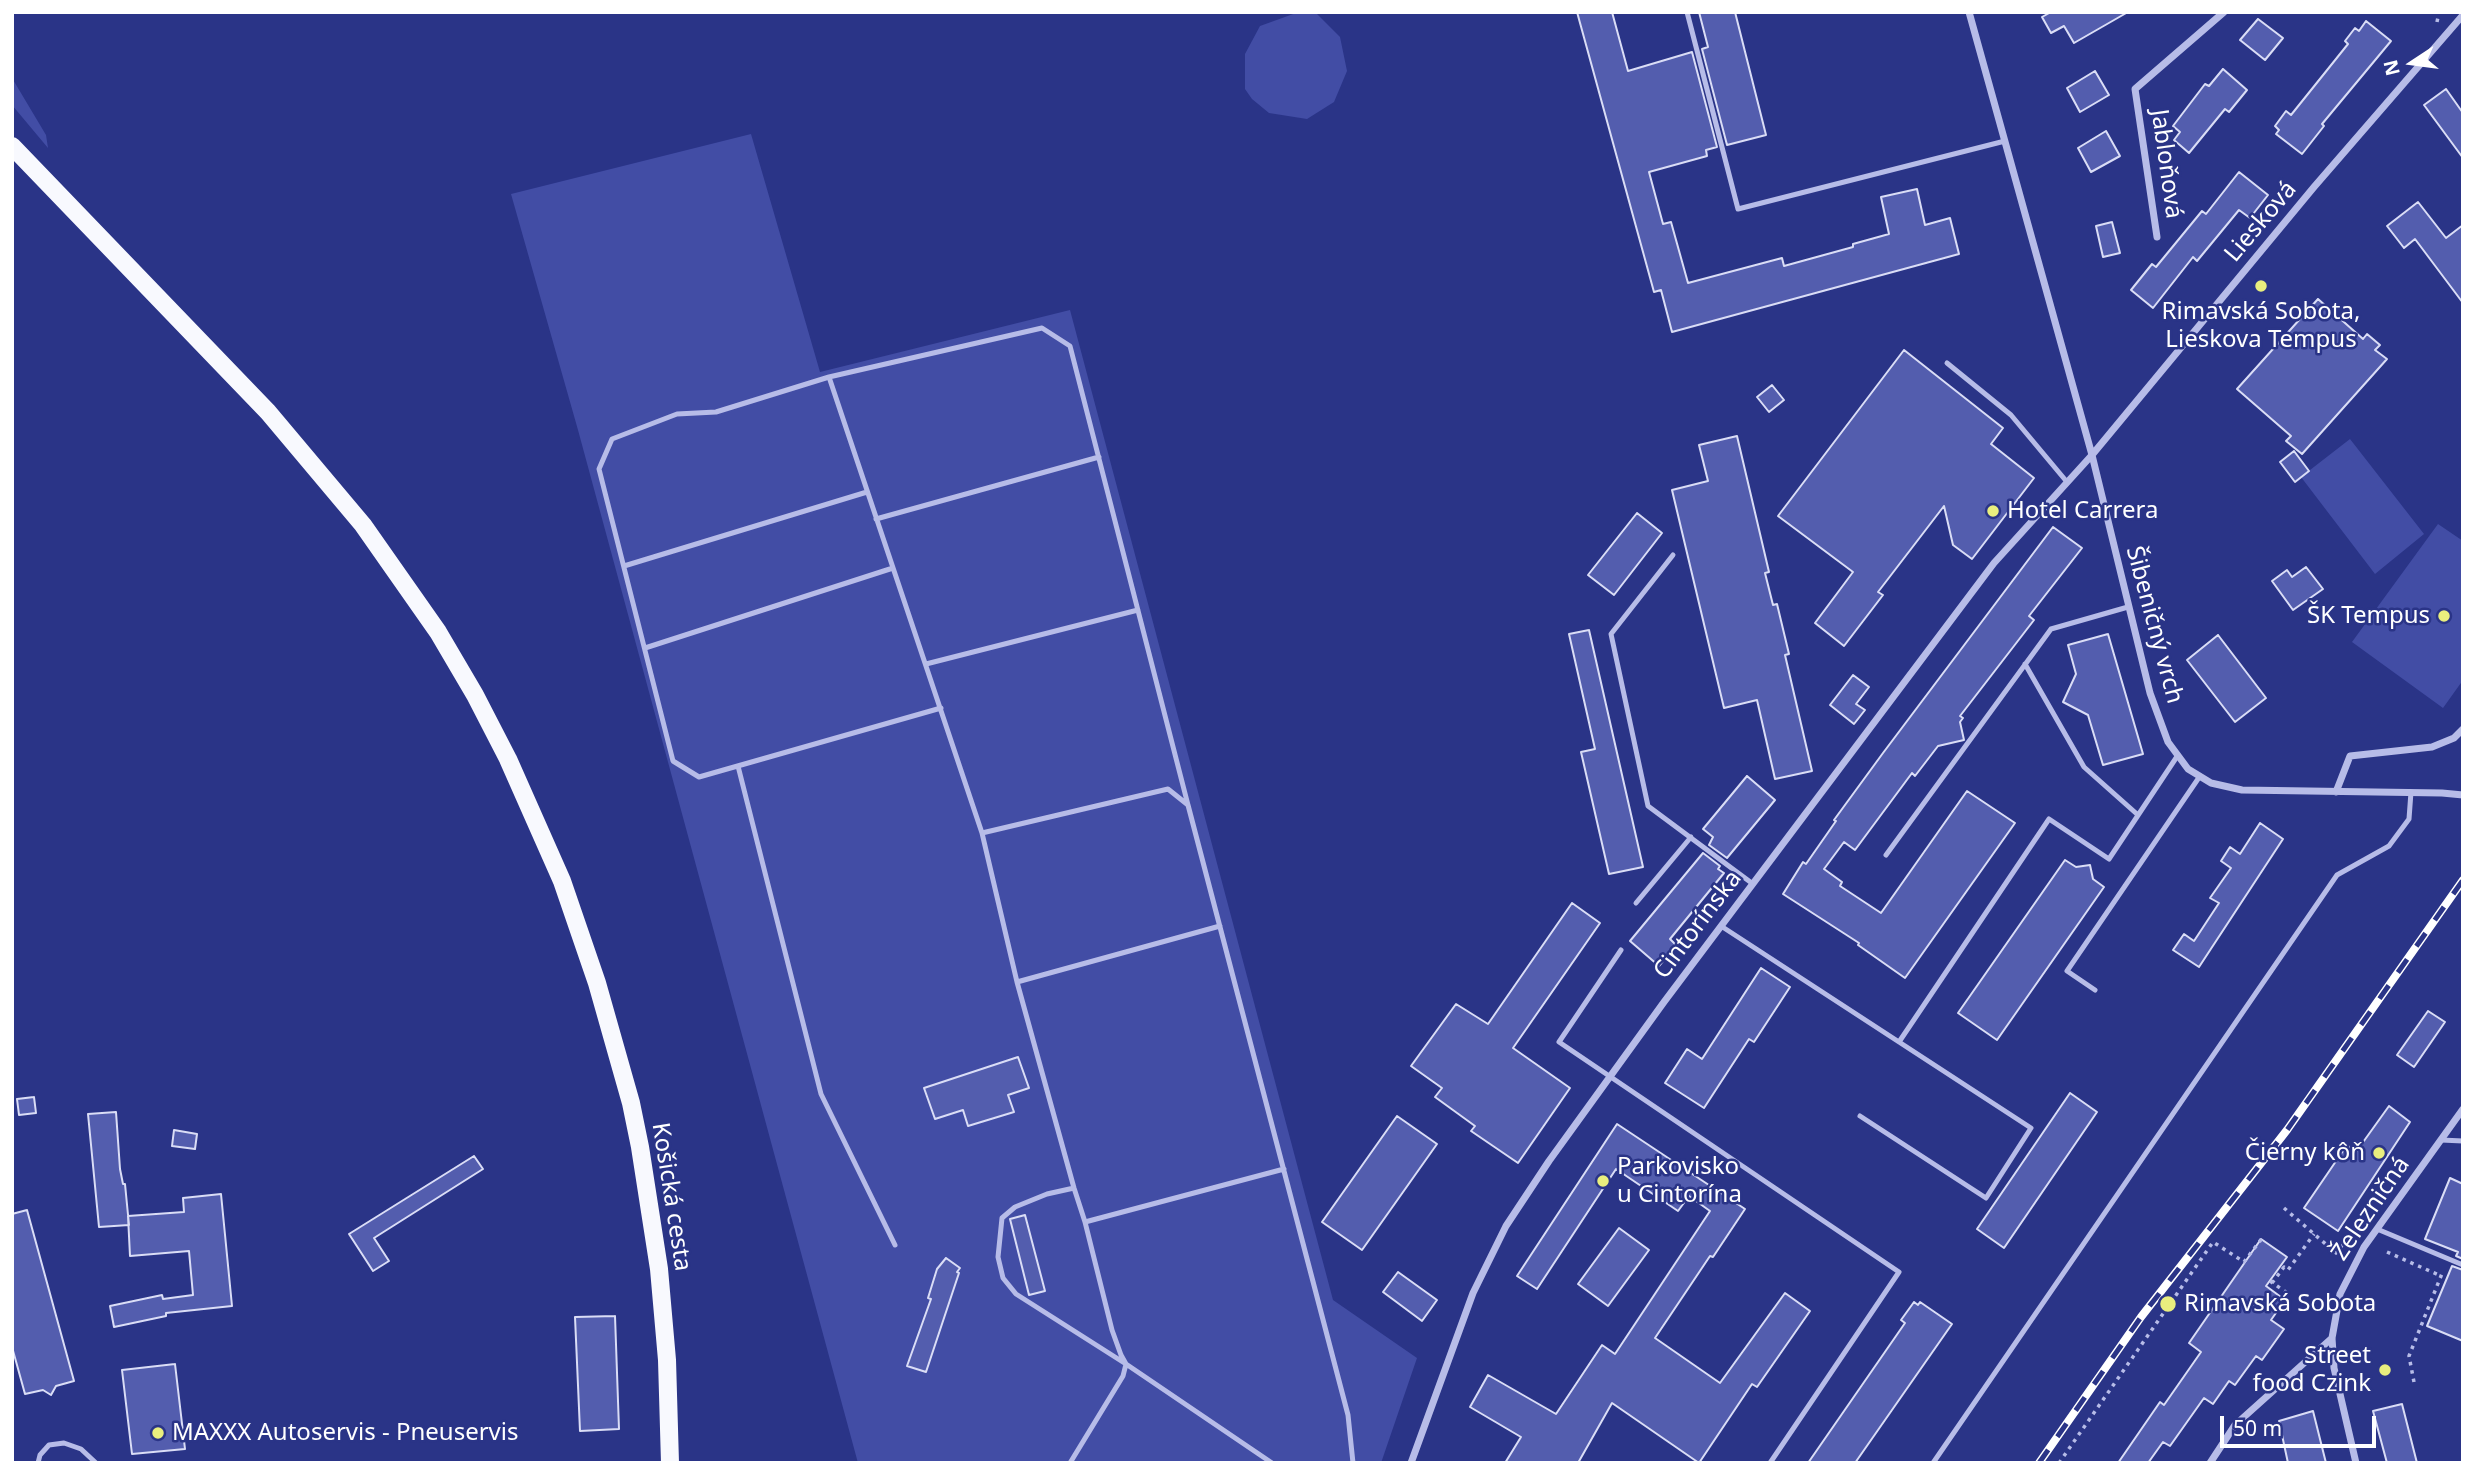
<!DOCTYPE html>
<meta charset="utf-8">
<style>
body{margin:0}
#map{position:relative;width:2475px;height:1475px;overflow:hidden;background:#2a3487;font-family:"Noto Sans",sans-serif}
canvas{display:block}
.frame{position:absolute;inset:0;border:14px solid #fff;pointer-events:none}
.north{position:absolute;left:2377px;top:28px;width:70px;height:70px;-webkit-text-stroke:5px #2a3487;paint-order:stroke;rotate:257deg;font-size:19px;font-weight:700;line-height:28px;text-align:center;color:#fff}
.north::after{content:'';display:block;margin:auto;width:24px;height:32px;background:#fff;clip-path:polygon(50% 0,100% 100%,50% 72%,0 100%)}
.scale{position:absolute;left:2220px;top:1416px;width:156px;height:32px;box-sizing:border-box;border:4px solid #fff;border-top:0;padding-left:9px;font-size:21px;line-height:24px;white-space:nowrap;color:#fff;-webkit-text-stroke:5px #2a3487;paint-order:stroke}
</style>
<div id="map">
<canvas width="2475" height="1475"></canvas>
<div class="frame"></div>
<div class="north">N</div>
<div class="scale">50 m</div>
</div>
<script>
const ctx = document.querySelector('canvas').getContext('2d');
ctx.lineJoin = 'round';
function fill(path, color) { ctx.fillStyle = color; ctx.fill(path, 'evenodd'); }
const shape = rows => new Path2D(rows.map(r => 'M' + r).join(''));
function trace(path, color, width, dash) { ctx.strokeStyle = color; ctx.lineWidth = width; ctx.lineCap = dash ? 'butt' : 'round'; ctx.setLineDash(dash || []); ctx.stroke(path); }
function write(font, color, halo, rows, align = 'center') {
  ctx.font = font + ' "Noto Sans",sans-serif'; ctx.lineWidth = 5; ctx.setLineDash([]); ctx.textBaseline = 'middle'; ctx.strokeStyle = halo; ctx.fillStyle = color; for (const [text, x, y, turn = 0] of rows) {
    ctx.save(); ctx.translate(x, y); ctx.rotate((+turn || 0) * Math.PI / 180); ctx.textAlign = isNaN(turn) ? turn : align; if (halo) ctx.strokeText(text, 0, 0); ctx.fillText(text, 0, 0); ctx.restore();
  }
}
const green = shape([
 [1296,13,1316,13,1340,37,1347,71,1334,102,1307,119,1269,113,1252,99,1245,89,1245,54,1260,26],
 [12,78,46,135,48,148,12,105],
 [751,134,820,372,1070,310,1333,1300,1417,1358,1381,1463,858,1463,578,430,511,194],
 [2350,439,2424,534,2375,574,2301,477],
 [2438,524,2463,541,2463,680,2443,708,2352,642]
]);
const building = shape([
 [1577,12,1612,12,1628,71,1692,52,1717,147,1706,150,1707,156,1649,172,1663,224,1671,222,1688,283,1782,258,1784,266,1853,247,1853,244,1889,234,1881,197,1917,189,1925,225,1950,218,1959,254,1672,332,1661,290,1654,292,1577,12],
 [1699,12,1735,12,1766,135,1727,145,1702,49,1708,47,1699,12],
 [2051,12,2128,12,2074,43,2064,26,2051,33,2042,17,2051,12],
 [2258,19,2283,38,2265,60,2240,40,2258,19],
 [2366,21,2391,41,2322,124,2324,126,2302,154,2276,134,2279,130,2275,126,2286,111,2291,115,2348,44,2345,41,2355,28,2359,31,2366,21],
 [2223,69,2247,90,2229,112,2225,109,2189,153,2174,140,2180,132,2173,126,2205,84,2209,86,2223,69],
 [2095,71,2109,95,2080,112,2067,88,2095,71],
 [2446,89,2463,113,2463,158,2424,105,2446,89],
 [2106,131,2120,156,2091,172,2078,148,2106,131],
 [2239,172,2268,195,2250,218,2239,210,2197,261,2193,257,2153,308,2131,290,2152,264,2156,267,2202,211,2206,214,2239,172],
 [2418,202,2446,238,2463,225,2463,303,2415,239,2404,248,2387,226,2418,202],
 [2112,222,2120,253,2103,257,2096,226,2112,222],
 [2318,299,2363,339,2367,334,2380,345,2375,350,2387,359,2302,454,2286,441,2291,436,2237,389,2318,299],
 [1904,350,2003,428,1991,444,2034,478,1972,559,1953,545,1944,506,1878,592,1883,595,1844,646,1815,623,1853,572,1778,516,1904,350],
 [1772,385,1784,400,1769,412,1757,397,1772,385],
 [1737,436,1769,572,1765,573,1773,605,1777,604,1789,654,1785,655,1812,771,1775,779,1757,700,1724,708,1672,490,1708,481,1699,445,1737,436],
 [2294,451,2309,471,2295,482,2280,462,2294,451],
 [1637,513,1662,533,1614,595,1588,575,1637,513],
 [2053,527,2082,548,2029,616,2034,620,1960,716,1963,718,1960,722,1964,740,1938,746,1915,776,1912,773,1855,850,1844,842,1824,869,1842,882,1840,886,1881,913,1967,791,2015,823,1905,978,1858,945,1859,943,1783,894,1803,862,1806,864,1836,821,1834,820,1883,753,2053,527],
 [2306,567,2323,589,2293,610,2272,581,2287,570,2292,577,2306,567],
 [1589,630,1643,867,1609,874,1581,752,1595,749,1569,634,1589,630],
 [2108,634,2143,754,2103,765,2088,715,2063,702,2076,674,2068,645,2108,634],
 [2218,635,2266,698,2235,722,2187,660,2218,635],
 [1853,675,1869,687,1856,704,1865,710,1854,724,1830,705,1853,675],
 [1747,776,1775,800,1727,858,1709,845,1713,837,1703,829,1747,776],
 [2260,823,2283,839,2199,967,2173,950,2184,934,2194,941,2219,903,2210,898,2231,868,2221,861,2230,847,2240,854,2260,823],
 [1703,853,1720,866,1718,869,1724,873,1670,939,1676,945,1659,966,1630,941,1703,853],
 [2065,860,2076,867,2090,865,2093,879,2104,887,1997,1040,1958,1013,2065,860],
 [1572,903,1600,923,1513,1048,1570,1088,1518,1163,1471,1131,1475,1126,1435,1097,1442,1088,1411,1066,1456,1004,1488,1024,1572,903],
 [1761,968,1790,987,1754,1042,1749,1039,1704,1108,1665,1083,1687,1049,1702,1059,1761,968],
 [2428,1011,2445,1022,2414,1067,2397,1055,2428,1011],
 [1018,1057,1029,1088,1008,1095,1014,1112,968,1126,963,1110,935,1119,924,1088,1018,1057],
 [2070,1093,2097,1112,2004,1248,1977,1229,2070,1093],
 [34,1097,36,1113,19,1115,17,1099,34,1097],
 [2389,1106,2410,1122,2338,1231,2304,1208,2347,1145,2356,1152,2389,1106],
 [116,1112,120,1169,123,1184,125,1184,129,1225,99,1227,88,1114,116,1112],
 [1397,1116,1437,1144,1362,1250,1322,1222,1397,1116],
 [1617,1124,1745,1209,1713,1257,1710,1256,1655,1338,1720,1383,1785,1293,1810,1311,1757,1387,1752,1384,1699,1463,1612,1403,1578,1463,1505,1463,1521,1437,1470,1407,1488,1375,1556,1414,1602,1345,1615,1354,1710,1211,1689,1196,1678,1211,1616,1169,1537,1289,1517,1276,1617,1124],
 [174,1130,197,1134,195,1149,172,1146,174,1130],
 [474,1156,483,1169,374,1238,389,1261,373,1271,349,1234,474,1156],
 [2450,1178,2463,1184,2463,1259,2456,1256,2458,1252,2425,1239,2450,1178],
 [221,1194,232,1306,166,1313,166,1316,114,1327,110,1306,162,1295,163,1299,193,1295,189,1251,130,1256,128,1216,184,1212,183,1198,221,1194],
 [27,1210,74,1381,56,1386,51,1395,43,1390,25,1394,12,1347,12,1214,27,1210],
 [1025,1215,1045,1291,1029,1295,1010,1219,1025,1215],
 [1619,1228,1649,1250,1608,1306,1578,1284,1619,1228],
 [2261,1239,2287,1257,2266,1286,2285,1300,2271,1320,2284,1329,2262,1360,2256,1356,2235,1385,2229,1381,2213,1404,2204,1398,2170,1446,2163,1442,2148,1463,2118,1463,2160,1402,2164,1405,2201,1352,2189,1343,2261,1239],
 [946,1258,960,1268,957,1272,959,1273,926,1372,907,1366,931,1299,928,1298,937,1269,946,1258],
 [2452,1266,2463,1270,2463,1341,2427,1326,2452,1266],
 [1398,1272,1437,1300,1422,1321,1383,1292,1398,1272],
 [1914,1302,1918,1305,1920,1302,1952,1324,1855,1463,1808,1463,1905,1323,1901,1320,1914,1302],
 [615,1316,619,1429,580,1431,575,1317,615,1316],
 [175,1364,185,1449,132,1454,122,1370,175,1364],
 [2402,1404,2417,1463,2387,1463,2373,1411,2402,1404],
 [2313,1411,2326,1463,2288,1463,2279,1421,2313,1411]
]);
const path = shape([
 [2437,22,2439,12],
 [2284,1208,2336,1253,2349,1237],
 [2387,1252,2441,1276],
 [2270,1281,2290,1295],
 [2272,1283,2284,1267,2288,1270,2314,1234],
 [2414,1382,2409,1356,2443,1271],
 [2059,1463,2213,1242,2244,1262,2263,1237]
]);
const service = shape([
 [1687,12,1738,209,2005,141],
 [1947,363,2011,415,2067,482],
 [829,377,982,833,1017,982,1074,1188,1085,1222,1112,1330,1121,1355,1126,1364,1272,1463],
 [876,519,1099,457],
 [1673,555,1611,634,1648,806,1753,884],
 [624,566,867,492],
 [645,648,893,568],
 [926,664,1138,610],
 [2025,664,2084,767,2138,815],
 [941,708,699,777,673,761,599,469,612,439,677,414,716,412,829,377,1042,328,1070,346,1188,805],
 [738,766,821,1094,895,1245],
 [982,833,1168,789,1188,805,1348,1415,1353,1463],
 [1886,855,2051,629,2128,607],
 [1636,903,1691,837],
 [1721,926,2031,1128,1986,1198,1860,1116],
 [1621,950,1559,1042,1899,1272,1770,1463],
 [1017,982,1220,926],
 [2095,990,2067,971,2200,776],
 [1899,1042,2049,819,2109,859,2178,755],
 [2441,1140,2463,1141],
 [1085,1222,1284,1169],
 [2377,1229,2463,1265],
 [38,1463,40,1455,49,1445,64,1443,81,1449,96,1463],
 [1070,1463,1123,1376,1126,1364,1016,1294,1003,1278,998,1257,1002,1218,1015,1207,1047,1194,1074,1188],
 [1933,1463,2337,875,2389,846,2409,819,2411,792]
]);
const minor = shape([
 [1969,12,2092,455,2150,693,2168,742,2188,769,2211,783,2242,790,2442,793,2463,795],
 [2157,237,2135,89,2224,12],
 [2336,792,2350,756,2432,747,2454,738,2463,729],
 [1411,1463,1473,1293,1506,1226,1549,1161,1664,1002,1994,563,2092,455,2314,187,2463,15],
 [2210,1463,2235,1425,2332,1338],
 [2356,1463,2334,1368,2332,1338,2340,1294,2364,1247,2463,1109]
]);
const primary = shape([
 [12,146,268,412,363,525,438,632,475,695,508,759,562,881,597,983,631,1103,640,1147,659,1269,667,1360,670,1463]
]);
const rail = shape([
 [2039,1463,2141,1317,2287,1130,2463,880]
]);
const markers = [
 [2261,286,7,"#e9ee7e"],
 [1993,511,7,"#e9ee7e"],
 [2444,616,7,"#e9ee7e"],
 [2379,1153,7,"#e9ee7e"],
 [1603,1181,7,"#e9ee7e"],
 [2168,1304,9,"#e9ee7e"],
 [2385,1370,7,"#e9ee7e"],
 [158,1433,7,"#e9ee7e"]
];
const streetNames = [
 ["Jabloňová",2166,164,82],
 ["Liesková",2261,222,-50],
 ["Šibeničný vrch",2154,625,75],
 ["Cintorínska",1698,925,-53],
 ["Košická cesta",671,1197,81],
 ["Železničná",2371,1209,-56]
];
const poiNames = [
 ["Rimavská Sobota,",2261,312,"center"],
 ["Lieskova Tempus",2261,340,"center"],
 ["Hotel Carrera",2007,511],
 ["ŠK Tempus",2430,616,"right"],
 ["Čierny kôň",2365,1153,"right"],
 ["Parkovisko",1617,1167],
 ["u Cintorína",1617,1195],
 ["Rimavská Sobota",2184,1304],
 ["Street",2371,1356,"right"],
 ["food Czink",2371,1384,"right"],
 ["MAXXX Autoservis - Pneuservis",172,1433]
];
fill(green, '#424da5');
fill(building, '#535dae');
trace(building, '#daddf6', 2);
trace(path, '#b7bce8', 3.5, [3.5, 5]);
trace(service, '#b7bce8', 5);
trace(minor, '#b7bce8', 7);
trace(primary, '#f8f9fe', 18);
trace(rail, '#fff', 8);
trace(rail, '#2a3487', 5, [16]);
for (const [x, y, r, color] of markers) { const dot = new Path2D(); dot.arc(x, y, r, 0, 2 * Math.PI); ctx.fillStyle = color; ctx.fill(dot); trace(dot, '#2a3487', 2.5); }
write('24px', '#fff', '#2a3487', streetNames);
write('24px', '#fff', '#2a3487', poiNames, 'left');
</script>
